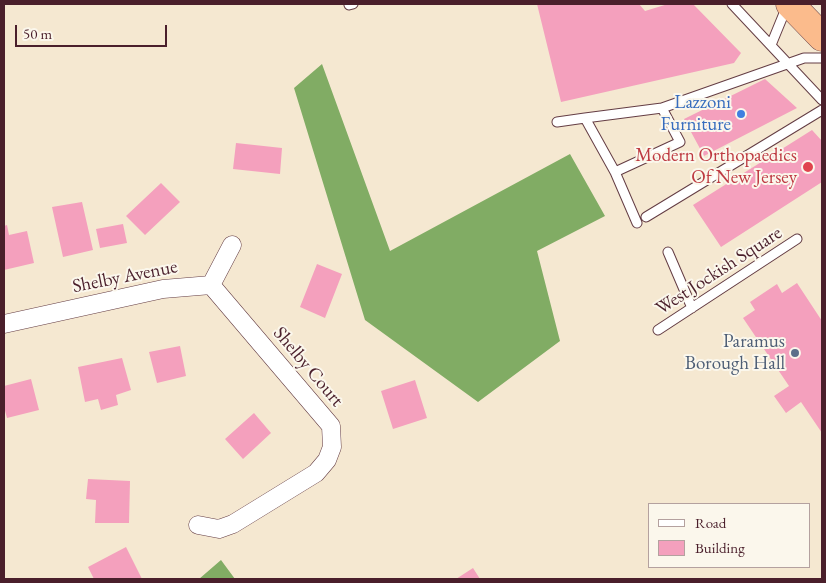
<!DOCTYPE html>
<style>
body{margin:0}
#map{position:relative;width:826px;height:583px;overflow:hidden;background:#f5e8d1;font-family:"EB Garamond",serif}
canvas{display:block}
.frame{position:absolute;inset:0;border:5px solid #4a1f2b;pointer-events:none}
.legend{position:absolute;left:648px;top:503px;width:162px;height:65px;box-sizing:border-box;background:#fbf7ec;border:1px solid #b4a19f;margin:0;padding:6px 9px;list-style:none;font-size:15px;color:#4a1f2b}
.legend li{display:flex;align-items:center;gap:10px;height:25px}
.legend b{width:25px;border:1px solid #b4a19f}
.scale{position:absolute;left:15px;top:25px;width:152px;height:22px;box-sizing:border-box;border:2px solid #4a1f2b;border-top:0;padding-left:6px;font-size:15px;line-height:18px;white-space:nowrap;color:#4a1f2b;-webkit-text-stroke:4px #fbf7ec;paint-order:stroke}
</style>
<div id="map">
<canvas width="826" height="583"></canvas>
<div class="frame"></div>
<ul class="legend">
<li><b style="height:6px;background:#fff"></b>Road</li>
<li><b style="height:14px;background:#f4a0bd"></b>Building</li>
</ul>
<div class="scale">50 m</div>
</div>
<script>
const ctx = document.querySelector('canvas').getContext('2d');
ctx.lineJoin = 'round';
function fill(path, color) { ctx.fillStyle = color; ctx.fill(path, 'evenodd'); }
const shape = rows => new Path2D(rows.map(r => 'M' + r).join(''));
function trace(path, color, width, dash) { ctx.strokeStyle = color; ctx.lineWidth = width; ctx.lineCap = dash ? 'butt' : 'round'; ctx.setLineDash(dash || []); ctx.stroke(path); }
function write(font, color, halo, rows, align = 'center') {
  ctx.font = font + ' "EB Garamond",serif'; ctx.lineWidth = 4; ctx.setLineDash([]); ctx.textBaseline = 'middle'; ctx.strokeStyle = halo; ctx.fillStyle = color; for (const [text, x, y, turn = 0] of rows) {
    ctx.save(); ctx.translate(x, y); ctx.rotate((+turn || 0) * Math.PI / 180); ctx.textAlign = isNaN(turn) ? turn : align; if (halo) ctx.strokeText(text, 0, 0); ctx.fillText(text, 0, 0); ctx.restore();
  }
}
const forest = shape([
 [322,64,390,251,570,154,605,216,537,251,560,341,478,402,365,320,294,88],
 [221,560,235,579,199,579]
]);
const building = shape([
 [537,4,639,4,645,11,668,4,693,4,741,53,734,63,561,102],
 [765,79,797,108,704,156,684,119],
 [812,130,822,141,822,182,721,247,693,205],
 [236,143,282,148,280,174,233,169],
 [161,183,180,202,145,235,126,216],
 [82,202,93,250,63,257,52,207],
 [123,224,127,243,100,248,96,229],
 [7,225,9,235,27,231,34,263,4,270,4,226],
 [317,264,342,274,325,318,300,307],
 [797,283,822,321,822,433,801,402,786,413,774,396,789,386,743,318,755,310,750,302,777,284,782,293],
 [180,346,186,376,157,383,149,352],
 [122,358,131,390,116,395,118,405,101,410,98,399,85,402,78,367],
 [31,379,39,410,7,418,4,407,4,386],
 [415,380,427,418,393,429,381,391],
 [254,413,271,433,243,459,225,439],
 [88,479,130,481,129,523,95,523,96,500,86,499],
 [126,547,142,579,94,579,88,567],
 [473,568,480,579,456,579]
]);
const service = shape([
 [732,4,822,100],
 [349,5,353,4],
 [771,45,787,6],
 [662,108,804,58,822,58],
 [557,122,585,118,615,172,680,142,662,108,585,118],
 [615,172,637,223],
 [646,217,822,110],
 [668,252,692,308],
 [658,330,797,239]
]);
const minor = shape([
 [4,324,163,289,211,285,232,245],
 [198,525,219,529,233,524,316,473,327,460,332,447,331,426,211,285]
]);
const trunk = shape([
 [790,4,822,37]
]);
const markers = [
 [741,114,5,"#3f7fe0"],
 [808,167,6,"#e0444e"],
 [795,353,5,"#5c6f8a"]
];
const shopNames = [
 ["Lazzoni",731,103],
 ["Furniture",731,125]
];
const healthNames = [
 ["Modern Orthopaedics",797,156],
 ["Of New Jersey",797,178]
];
const streetNames = [
 ["West Jockish Square",719,271,-33],
 ["Shelby Avenue",125,277,-11],
 ["Shelby Court",308,367,50]
];
const serviceNames = [
 ["Paramus",785,342],
 ["Borough Hall",785,364]
];
fill(forest, '#81ac64');
fill(building, '#f4a0bd');
trace(service, '#643d44', 11);
trace(minor, '#643d44', 19);
trace(trunk, '#643d44', 29);
trace(service, '#fff', 9);
trace(minor, '#fff', 18);
trace(trunk, '#fbbb8c', 28);
for (const [x, y, r, color] of markers) { const dot = new Path2D(); dot.arc(x, y, r, 0, 2 * Math.PI); ctx.fillStyle = color; ctx.fill(dot); trace(dot, '#fbf7ec', 2); }
write('19px', '#366cbe', '#fbf7ec', shopNames, 'right');
write('19px', '#be3a42', '#fbf7ec', healthNames, 'right');
write('19px', '#4a1f2b', '#fbf7ec', streetNames);
write('19px', '#4e5e75', '#fbf7ec', serviceNames, 'right');
</script>
